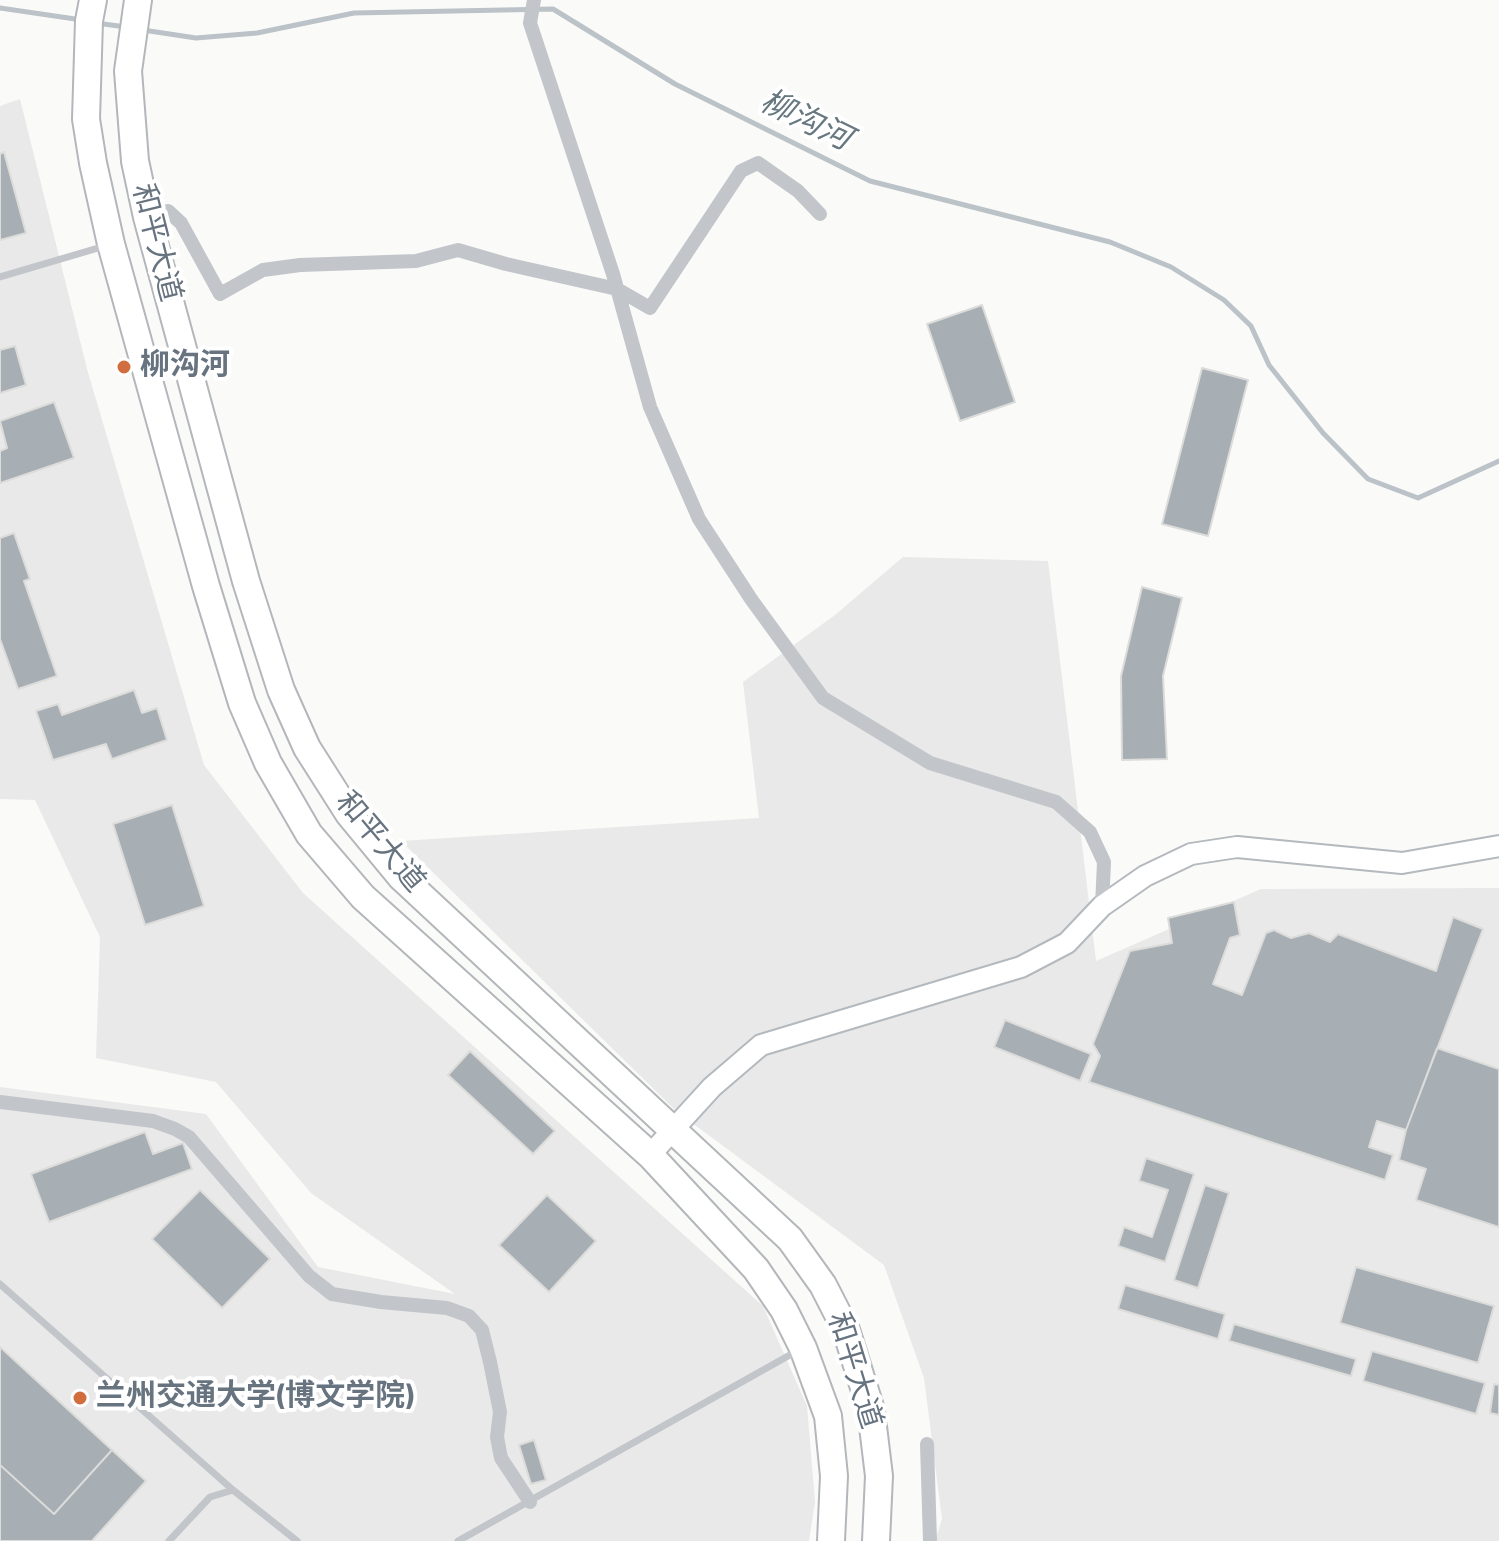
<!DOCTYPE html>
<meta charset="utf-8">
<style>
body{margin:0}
canvas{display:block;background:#fafaf8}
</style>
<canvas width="1499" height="1541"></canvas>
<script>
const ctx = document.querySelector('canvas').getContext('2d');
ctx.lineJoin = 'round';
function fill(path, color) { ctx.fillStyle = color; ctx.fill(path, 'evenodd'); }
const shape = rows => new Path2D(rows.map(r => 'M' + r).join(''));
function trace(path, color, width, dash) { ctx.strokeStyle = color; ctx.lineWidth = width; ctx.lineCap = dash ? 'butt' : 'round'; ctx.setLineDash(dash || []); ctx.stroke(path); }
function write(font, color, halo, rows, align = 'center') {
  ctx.font = font + ' "Titillium Web","Noto Sans SC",sans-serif'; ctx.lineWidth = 8; ctx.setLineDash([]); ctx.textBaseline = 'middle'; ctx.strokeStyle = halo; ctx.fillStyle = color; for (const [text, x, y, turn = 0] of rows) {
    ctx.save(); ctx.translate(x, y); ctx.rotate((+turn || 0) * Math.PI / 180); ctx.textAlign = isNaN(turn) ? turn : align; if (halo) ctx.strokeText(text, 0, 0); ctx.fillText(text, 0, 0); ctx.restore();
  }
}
const built = shape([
 [20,99,87,369,204,765,303,893,763,1306,807,1406,815,1502,809,1541,0,1541,0,1087,206,1114,318,1267,455,1294,311,1193,216,1082,96,1058,100,937,35,800,0,799,0,106],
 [903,557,1048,561,1096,961,1261,889,1499,888,1499,1541,935,1541,942,1519,924,1378,884,1265,676,1111,401,841,759,818,743,682,835,615]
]);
const stream = shape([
 [0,8,82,20],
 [96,23,126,27],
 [143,30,196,38,257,33,354,13,553,9,675,84,870,181,1110,242,1171,267,1224,300,1251,326,1269,365,1323,433,1368,479,1418,498,1499,461]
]);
const building = shape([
 [4,152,26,233,0,240,0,154,4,152],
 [982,305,1015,402,960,421,927,324,982,305],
 [15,346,26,385,0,393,0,350,15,346],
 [1202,368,1248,380,1208,536,1162,524,1202,368],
 [54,402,74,458,0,483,0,451,7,448,0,421,54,402],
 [14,533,30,579,24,581,57,676,18,689,0,639,0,538,14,533],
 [1142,587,1182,598,1163,676,1167,759,1122,760,1121,676,1142,587],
 [134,690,142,713,157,708,167,740,112,759,106,744,53,760,36,711,58,704,62,715,134,690],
 [172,805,204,906,145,925,113,824,172,805],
 [1234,902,1240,935,1230,938,1213,984,1242,995,1266,933,1274,930,1291,938,1309,933,1330,942,1338,934,1436,971,1453,917,1483,929,1406,1130,1377,1121,1369,1147,1393,1155,1385,1180,1089,1082,1100,1056,1093,1044,1130,951,1172,943,1168,918,1234,902],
 [1005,1020,1091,1054,1080,1081,994,1047,1005,1020],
 [1437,1048,1499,1069,1499,1227,1416,1200,1426,1169,1399,1160,1406,1130,1437,1048],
 [470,1051,555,1131,533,1154,448,1075,470,1051],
 [145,1132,153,1154,183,1143,192,1169,49,1222,31,1174,145,1132],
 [1146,1158,1194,1174,1165,1262,1118,1246,1124,1227,1152,1237,1168,1190,1139,1181,1146,1158],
 [1205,1185,1229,1193,1198,1288,1174,1280,1205,1185],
 [200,1190,270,1259,222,1308,152,1239,200,1190],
 [547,1195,596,1241,549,1292,499,1245,547,1195],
 [1356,1267,1494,1306,1478,1363,1340,1323,1356,1267],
 [1125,1285,1225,1314,1218,1339,1118,1309,1125,1285],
 [1234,1324,1356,1359,1351,1376,1229,1341,1234,1324],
 [0,1347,112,1450,54,1514,0,1465,0,1347],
 [1372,1351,1485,1383,1476,1414,1363,1381,1372,1351],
 [1494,1384,1499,1385,1499,1415,1490,1413,1494,1384],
 [534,1440,546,1480,531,1484,519,1445,534,1440],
 [112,1450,146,1481,92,1541,0,1541,0,1465,54,1514,112,1450]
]);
const lane = shape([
 [0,277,105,246],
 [0,1284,233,1490],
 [169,1541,210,1497,233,1490,297,1541],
 [458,1541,797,1351]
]);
const street = shape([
 [534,0,530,23,613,274,650,407,699,519,751,599,823,698,930,763,1056,802,1090,832,1104,862,1102,906],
 [147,217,168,211,181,223,220,294,263,270,300,265,416,261,458,250,506,264,617,289,650,308,741,171,758,163,798,191,820,214],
 [0,1102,153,1121,175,1129,189,1137,309,1276,332,1294,381,1302,447,1308,469,1316,482,1330,490,1362,500,1412,497,1437,501,1458,530,1502],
 [927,1444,930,1541]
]);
const secondary = shape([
 [650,1155,712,1087,761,1045,1021,967,1067,943,1102,906,1145,876,1191,854,1237,847,1402,863,1499,846]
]);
const highway = shape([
 [93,0,89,21,86,119,93,163,111,244,206,586,242,703,268,763,309,834,363,897,650,1155,756,1269,784,1310,803,1348,828,1416,834,1476,831,1541],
 [138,0,128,71,135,161,147,217,246,581,281,690,307,748,349,814,401,877,790,1239,823,1285,846,1330,871,1410,879,1476,876,1541]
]);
const markers = [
 [124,367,8,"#d26d40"],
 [80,1398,8,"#d26d40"]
];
const streetNames = [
 ["和平大道",155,243,76],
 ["和平大道",379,843,50],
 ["和平大道",853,1371,73]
];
const poiNames = [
 ["柳沟河",140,367],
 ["兰州交通大学(博文学院)",96,1398]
];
const waterNames = [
 ["柳沟河",805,122,26]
];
fill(built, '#e8e9e8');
trace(stream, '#bbc3c8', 5);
fill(building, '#a7aeb4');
trace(building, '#dcdcda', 2);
trace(secondary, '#b4b9be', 24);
trace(highway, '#b3b7bb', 30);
trace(lane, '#c2c5c9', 7);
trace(street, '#c2c5c9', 14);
trace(secondary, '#fff', 20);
trace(highway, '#fff', 26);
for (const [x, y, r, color] of markers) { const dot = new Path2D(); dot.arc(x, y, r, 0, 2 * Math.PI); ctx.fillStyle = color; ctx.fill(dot); trace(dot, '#fff', 3); }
write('30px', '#677480', '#fff', streetNames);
write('bold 30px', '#677480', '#fff', poiNames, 'left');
write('italic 32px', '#687880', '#fff', waterNames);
</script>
